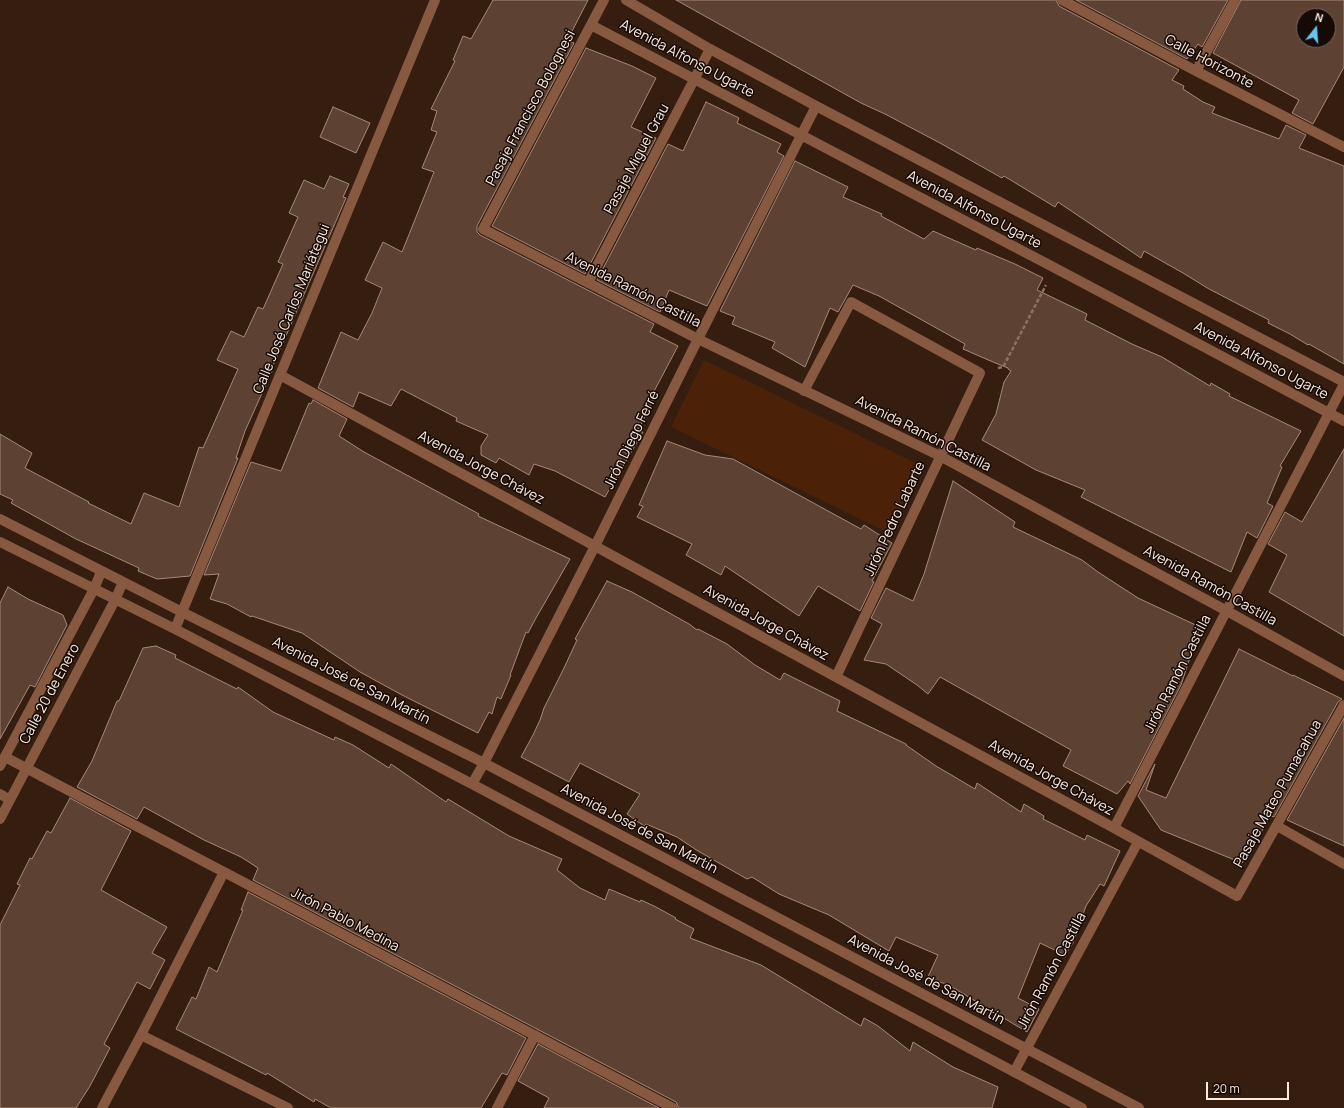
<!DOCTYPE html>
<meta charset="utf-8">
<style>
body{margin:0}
#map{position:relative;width:1344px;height:1108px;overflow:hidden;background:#351d0f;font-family:Manrope,sans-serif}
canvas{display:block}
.north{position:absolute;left:1296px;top:8px;width:40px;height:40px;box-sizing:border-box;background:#150a05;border:1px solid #71645d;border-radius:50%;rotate:17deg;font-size:11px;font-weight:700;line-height:16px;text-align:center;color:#fceae1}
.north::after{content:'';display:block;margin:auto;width:14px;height:18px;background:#65c5ee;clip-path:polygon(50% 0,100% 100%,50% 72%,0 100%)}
.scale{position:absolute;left:1206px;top:1082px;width:83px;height:18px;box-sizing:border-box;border:2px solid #fceae1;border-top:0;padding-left:5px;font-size:12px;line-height:14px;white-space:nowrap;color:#fceae1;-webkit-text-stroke:3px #150a05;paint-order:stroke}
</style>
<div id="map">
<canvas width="1344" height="1108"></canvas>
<div class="north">N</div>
<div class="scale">20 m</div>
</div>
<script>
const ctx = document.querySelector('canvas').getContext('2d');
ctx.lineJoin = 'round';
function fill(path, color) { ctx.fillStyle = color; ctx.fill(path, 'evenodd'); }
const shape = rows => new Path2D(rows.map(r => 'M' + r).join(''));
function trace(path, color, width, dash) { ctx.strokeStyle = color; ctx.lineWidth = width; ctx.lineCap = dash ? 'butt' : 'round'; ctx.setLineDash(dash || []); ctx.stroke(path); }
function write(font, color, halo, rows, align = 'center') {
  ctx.font = font + ' Manrope,sans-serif'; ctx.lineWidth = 3; ctx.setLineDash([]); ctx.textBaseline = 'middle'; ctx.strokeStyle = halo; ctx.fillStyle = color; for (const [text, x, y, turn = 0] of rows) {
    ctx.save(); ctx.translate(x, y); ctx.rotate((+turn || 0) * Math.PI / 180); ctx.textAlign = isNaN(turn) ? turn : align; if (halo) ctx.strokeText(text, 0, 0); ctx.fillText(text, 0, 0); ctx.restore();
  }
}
const green = shape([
 [704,360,922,466,889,533,671,427]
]);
const building = shape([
 [493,0,588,0,567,41,574,43,477,226,477,232,480,235,654,324,650,332,678,346,651,397,654,399,638,430,643,432,605,497,555,471,534,464,529,475,499,458,496,463,481,455,481,446,488,435,456,421,457,418,401,389,391,406,359,392,353,407,318,388,341,332,358,340,372,313,382,288,365,280,383,242,402,252,434,172,422,168,437,132,431,130,437,111,431,109,455,61,453,60,463,36,471,39,493,0],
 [676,0,1056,0,1059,6,1179,70,1172,80,1184,86,1183,89,1203,102,1215,107,1212,113,1279,139,1286,125,1306,135,1299,148,1344,166,1344,364,1309,344,1308,345,1290,334,1268,323,1269,320,1209,289,1183,273,1144,251,1141,258,1058,202,1055,207,1004,176,1002,178,940,143,885,114,861,103,676,0],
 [1076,0,1228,0,1202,47,1198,44,1187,59,1076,0],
 [1241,0,1344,0,1344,67,1313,124,1292,113,1299,100,1213,53,1241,0],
 [1304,16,1328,16,1328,40,1304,40,1304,16],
 [586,48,632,66,656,78,631,127,656,138,585,274,492,226,586,48],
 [706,102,739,118,737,123,781,144,777,152,784,156,707,306,669,290,660,312,597,280,668,144,683,151,706,102],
 [333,107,370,123,356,153,320,137,333,107],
 [795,161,848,187,843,197,882,214,881,216,924,239,933,231,976,250,977,248,1015,264,1043,278,1037,290,1087,314,1085,320,1132,344,1162,357,1210,386,1211,383,1230,394,1229,396,1301,431,1280,466,1282,467,1267,503,1273,506,1257,538,1247,532,1231,572,1081,497,1085,490,1036,470,982,440,996,414,1004,382,1011,371,1008,369,1008,368,993,362,963,349,965,344,879,296,853,285,838,312,830,308,805,367,772,348,775,342,732,324,735,317,720,311,795,161],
 [330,176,349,184,343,197,346,198,292,322,271,370,272,371,245,431,236,458,238,458,190,576,157,579,138,571,139,568,76,539,11,503,13,500,0,494,0,434,32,453,25,468,89,502,88,503,131,524,144,493,179,507,199,447,203,448,238,369,217,360,231,331,244,337,258,307,263,309,283,264,278,262,298,217,289,213,304,180,324,189,330,176],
 [313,400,347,419,339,436,364,452,479,514,478,516,570,559,536,618,528,633,526,632,510,675,511,675,501,699,497,697,492,714,489,712,478,733,402,695,360,672,302,633,252,616,251,617,227,604,210,599,219,574,204,575,251,462,281,471,309,403,311,404,313,400],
 [667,441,705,455,733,459,861,529,864,525,892,543,872,581,874,582,860,611,818,586,799,616,725,566,721,575,686,555,692,544,637,517,643,506,639,505,667,441],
 [1344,449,1344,636,1269,592,1287,555,1268,544,1285,512,1302,522,1344,449],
 [953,481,1015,522,1013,527,1082,560,1098,572,1138,598,1200,627,1181,685,1130,784,1128,781,1117,794,1063,766,1071,750,940,677,928,694,917,685,886,664,864,660,882,624,871,618,886,588,913,601,924,574,953,481],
 [607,581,632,592,689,624,697,630,698,629,727,644,755,665,780,680,784,673,840,701,837,711,906,744,906,745,936,766,975,789,977,783,1021,812,1024,804,1044,816,1043,819,1085,840,1087,835,1120,851,1104,886,1100,884,1086,906,1073,943,1065,955,1040,943,1018,998,1039,1009,1027,1032,947,984,927,979,938,955,896,937,889,951,829,915,779,894,752,877,747,879,698,851,677,837,646,824,644,826,627,814,640,794,580,763,569,782,521,757,533,735,540,720,544,708,564,668,577,640,575,639,607,581],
 [8,587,28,599,63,615,67,625,35,687,30,685,0,739,0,603,8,587],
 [156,646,176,655,175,658,237,689,238,687,273,712,334,740,335,737,353,745,389,768,391,764,446,802,448,799,509,836,562,859,557,870,580,888,605,900,609,889,640,902,641,900,656,907,676,918,675,919,694,929,690,938,761,965,861,1026,864,1018,878,1026,910,1051,913,1042,953,1067,998,1087,992,1108,679,1108,676,1102,253,880,258,868,241,857,204,840,144,807,137,819,77,787,92,761,117,701,119,701,143,648,156,646],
 [1239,649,1293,676,1293,675,1342,699,1338,702,1274,817,1271,816,1242,863,1161,830,1138,796,1155,764,1146,790,1166,798,1239,649],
 [1344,718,1344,846,1287,820,1344,718],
 [70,798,131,831,101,890,167,927,152,953,165,960,150,989,137,982,104,1044,110,1048,90,1086,76,1108,0,1108,0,925,20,885,17,884,30,858,32,859,47,831,51,833,70,798],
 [248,892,526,1038,507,1075,502,1073,481,1108,331,1108,315,1099,314,1102,267,1073,266,1075,176,1029,192,997,196,999,209,967,217,972,243,910,241,910,248,892],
 [538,1044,659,1108,544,1108,549,1098,518,1081,538,1044]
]);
const path = shape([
 [998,368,1003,367,1046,285]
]);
const minor = shape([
 [604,0,483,229,698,339,940,456,1227,611,1344,676],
 [626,0,710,49,816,106,1344,382],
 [1062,0,1196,71,1344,147],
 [591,25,1055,268,1344,421],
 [1196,71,1235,0],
 [588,283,710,49],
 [280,375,1114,828,1237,896,1344,705],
 [804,391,851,302,980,373,836,677],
 [0,519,182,612,484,763,1139,1108],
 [0,542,175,629,472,784,1082,1108],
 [175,629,435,0],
 [5,757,673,1108],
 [0,766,94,589,101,572],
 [472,784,484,763,595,546,698,339,816,106],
 [0,794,10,800],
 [0,819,115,600,123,582],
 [1277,826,1344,864],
 [1114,828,1344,384],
 [141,1035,288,1108],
 [1014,1072,1138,842],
 [102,1108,141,1035,224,872],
 [497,1108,535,1035]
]);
const streetNames = [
 ["Avenida Alfonso Ugarte",687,59,28],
 ["Calle Horizonte",1209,62,28],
 ["Pasaje Francisco Bolognesi",531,108,-62],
 ["Pasaje Miguel Grau",637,159,-62],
 ["Avenida Alfonso Ugarte",974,210,28],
 ["Avenida Ramón Castilla",633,290,27],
 ["Calle José Carlos Mariátegui",292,309,-68],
 ["Avenida Alfonso Ugarte",1261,361,28],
 ["Avenida Ramón Castilla",923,434,27],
 ["Jirón Diego Ferré",632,440,-64],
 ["Avenida Jorge Chávez",481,468,28],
 ["Jirón Pedro Labarte",895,519,-65],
 ["Avenida Ramón Castilla",1210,586,29],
 ["Avenida Jorge Chávez",766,623,29],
 ["Jirón Ramón Castilla",1178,674,-63],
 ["Avenida José de San Martín",351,681,27],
 ["Calle 20 de Enero",50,694,-62],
 ["Avenida Jorge Chávez",1051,778,29],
 ["Pasaje Mateo Pumacahua",1278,794,-61],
 ["Avenida José de San Martín",639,829,28],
 ["Jirón Pablo Medina",345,920,28],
 ["Jirón Ramón Castilla",1052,971,-62],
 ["Avenida José de San Martín",926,980,28]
];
fill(green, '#4b2208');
fill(building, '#5d4233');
trace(building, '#a88878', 1);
trace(path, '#887266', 2.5, [4, 2]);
trace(minor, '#865940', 10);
write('14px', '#fceae1', '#150a05', streetNames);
</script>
